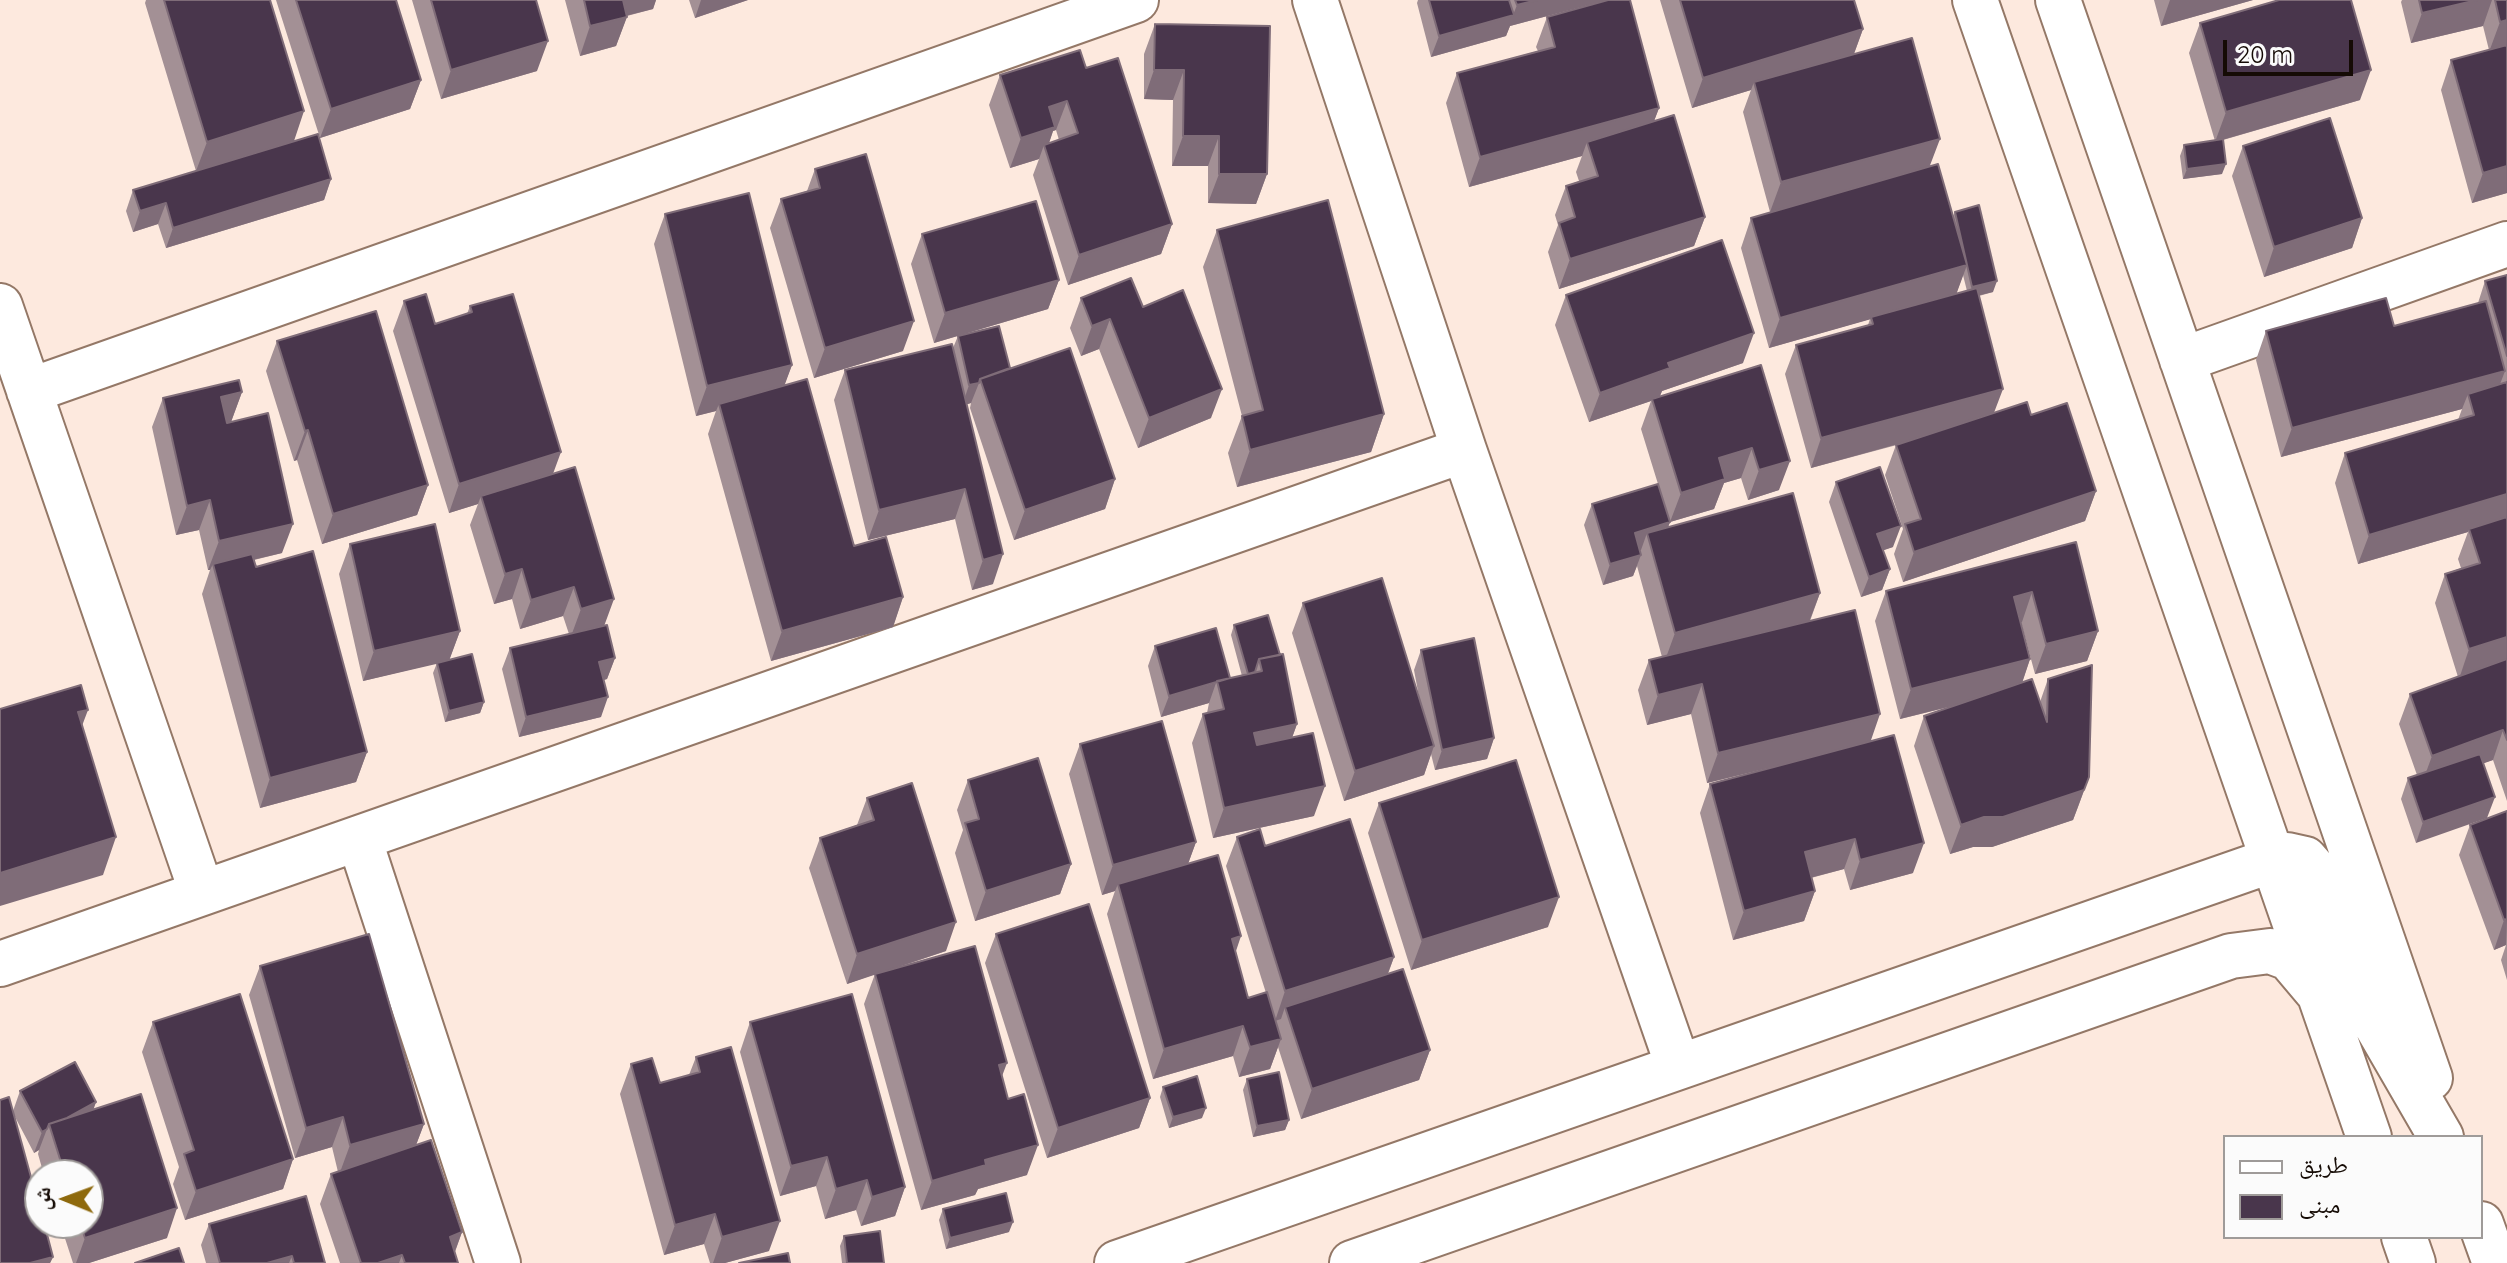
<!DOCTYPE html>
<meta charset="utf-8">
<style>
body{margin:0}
#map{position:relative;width:2507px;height:1263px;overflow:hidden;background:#fde9de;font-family:Quicksand,"Noto Naskh Arabic",sans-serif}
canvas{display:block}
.legend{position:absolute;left:2223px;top:1135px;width:260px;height:104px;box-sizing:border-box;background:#fbfbfb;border:2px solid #9f9b99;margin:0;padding:10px 14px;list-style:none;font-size:24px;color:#150b05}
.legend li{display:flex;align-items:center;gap:16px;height:40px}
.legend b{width:40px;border:2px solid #9f9b99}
.north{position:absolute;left:24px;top:1159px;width:80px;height:80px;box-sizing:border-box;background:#fbfbfb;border:2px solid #9f9b99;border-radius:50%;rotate:271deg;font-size:22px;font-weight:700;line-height:32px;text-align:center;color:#150b05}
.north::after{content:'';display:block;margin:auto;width:28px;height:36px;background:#8e690d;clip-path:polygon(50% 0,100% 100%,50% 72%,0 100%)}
.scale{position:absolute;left:2223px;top:40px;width:130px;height:36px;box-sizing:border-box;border:4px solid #150b05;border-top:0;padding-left:10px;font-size:24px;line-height:28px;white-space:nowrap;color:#150b05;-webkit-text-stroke:6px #fbfbfb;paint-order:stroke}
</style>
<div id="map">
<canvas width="2507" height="1263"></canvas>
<ul class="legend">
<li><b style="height:10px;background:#fff"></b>طريق</li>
<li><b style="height:22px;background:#49364c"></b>مبنى</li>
</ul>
<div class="north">ش</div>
<div class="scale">20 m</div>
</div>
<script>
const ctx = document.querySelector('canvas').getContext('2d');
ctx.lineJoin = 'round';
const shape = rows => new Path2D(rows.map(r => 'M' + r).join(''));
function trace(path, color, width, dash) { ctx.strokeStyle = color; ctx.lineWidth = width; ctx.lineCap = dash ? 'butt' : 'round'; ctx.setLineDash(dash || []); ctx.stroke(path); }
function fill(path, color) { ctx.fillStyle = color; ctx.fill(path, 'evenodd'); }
const minor = shape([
 [1315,0,1464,450,1678,1066],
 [1975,0,2369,1137],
 [2058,0,2430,1078],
 [0,306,202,893],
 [2182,360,2507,244],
 [29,391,1136,0],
 [359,838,498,1263],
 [0,964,1464,450],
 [2481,1224,2495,1263],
 [2404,1237,2413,1263],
 [1117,1263,2287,855,2305,859,2325,882,2375,1023,2441,1137],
 [1352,1263,2231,956,2270,951,2289,958,2316,990]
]);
const wall = shape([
 [146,0,270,0,294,141,331,179,324,200,166,248,158,224,133,232,126,211,133,190,196,171,145,3],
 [276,0,396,0,421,80,410,109,320,138],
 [412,0,536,0,537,71,441,99],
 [565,0,656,0,653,9,627,16,616,46,580,56],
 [689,0,748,0,695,18],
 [1418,0,1607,0,1510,26,1506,36,1431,57,1417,3],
 [1660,0,1854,0,1863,29,1854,54,1929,167,1953,216,1955,212,1993,292,1979,296,1994,413,2031,415,2096,491,2085,521,1903,582,1894,554,1903,529,1885,475,1896,445,1908,442,1811,468,1785,374,1796,345,1868,325,1870,319,1769,348,1741,248,1751,218,1823,197,1770,212,1743,112,1751,90,1692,108],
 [1963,275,1967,291,1956,294],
 [2154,0,2253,0,2161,26],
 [2402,0,2507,0,2507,193,2472,203,2441,90,2451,60,2489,50,2483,26,2411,43,2401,2],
 [1547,17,1659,108,1654,121,1705,217,1694,246,1559,289,1548,252,1558,225,1555,215,1566,186,1579,181,1576,172,1582,156,1469,187,1446,103,1457,73,1538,51,1536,47],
 [2200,23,2360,100,2223,140,2222,174,2183,179,2180,156,2184,145,2215,141,2189,53],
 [1155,24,1267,174,1256,204,1208,203,1208,166,1172,166,1173,100,1144,99,1144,54],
 [1086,68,1172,224,1161,254,1068,285,1033,175,1039,159,1010,168,989,105,1000,75],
 [1056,130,1059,140,1049,143,1053,131],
 [2243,146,2362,218,2352,248,2264,277,2232,176],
 [815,169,903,351,814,378,770,228,781,199,807,191],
 [665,214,792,365,784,385,854,546,903,597,893,627,771,661,708,434,716,411,696,416,654,244],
 [1217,230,1384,414,1371,452,1237,487,1228,453,1242,416,1203,267],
 [922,234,1059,280,1048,309,934,343,911,264],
 [2507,275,2507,801,2493,760,2483,763,2416,843,2401,799,2408,778,2417,775,2399,724,2410,694,2458,677,2435,603,2445,574,2461,568,2458,559,2468,532,2358,564,2335,483,2345,453,2458,420,2462,409,2281,457,2256,360,2266,331,2394,326,2478,303,2485,281],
 [1566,295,1743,363,1662,391,1660,396,1761,365,1779,490,1748,500,1741,478,1724,483,1714,509,1670,522,1668,527,1820,593,1810,621,1870,741,1913,873,1850,890,1844,869,1811,878,1815,891,1804,921,1733,940,1700,813,1710,784,1777,766,1707,783,1691,714,1647,725,1638,690,1649,660,1662,657,1637,566,1633,576,1603,585,1584,525,1592,504,1658,484,1641,429,1651,401,1589,422,1555,325],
 [1081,298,1143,307,1211,418,1138,448,1099,349,1081,356,1070,328],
 [404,301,435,324,467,314,470,306,553,474,615,658,607,679,604,680,601,717,519,737,502,669,510,648,569,634,563,616,520,629,512,599,494,604,470,525,478,504,449,513,393,331],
 [958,336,1010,368,1115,479,1105,509,1014,540,970,408,971,403,967,404,993,584,972,590,955,519,868,540,834,400,845,370,953,348],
 [277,341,428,485,417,515,322,544,297,460,294,461,266,371],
 [242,392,231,422,282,553,254,560,256,567,367,752,356,782,260,808,202,594,210,570,208,570,199,530,176,535,152,427,163,398],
 [1836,482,1893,547,1883,550,1890,569,1882,590,1861,597,1829,502],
 [2076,542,2098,631,2087,661,2035,674,2021,622,2030,659,2022,683,2040,702,2048,679,2089,777,2078,807,2073,820,1992,847,1973,847,1950,854,1914,746,1924,716,1957,705,1900,719,1875,621,1886,591],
 [350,544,460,631,449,660,484,702,480,713,445,722,433,673,437,663,363,681,339,574],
 [1303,603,1419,697,1414,670,1421,650,1494,738,1487,759,1435,770,1431,754,1424,775,1344,801,1292,633],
 [1268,615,1297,724,1292,738,1314,816,1213,838,1192,743,1203,714,1207,713,1209,703,1161,717,1148,666,1155,646,1230,678,1242,676,1231,635,1234,625],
 [1080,744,1196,842,1188,864,1236,952,1248,998,1266,993,1226,866,1237,837,1265,846,1394,957,1388,974,1430,1050,1419,1080,1301,1119,1278,1047,1270,1069,1239,1077,1233,1056,1153,1079,1107,914,1115,891,1102,895,1069,774],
 [968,780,1071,864,1060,894,975,921,955,853,963,830,957,810],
 [867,798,946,951,890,970,1002,1076,1027,1175,978,1189,975,1195,921,1210,864,1004,875,974,847,984,809,868,820,838,857,825],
 [1379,803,1548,927,1411,970,1368,833],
 [2507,811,2507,980,2501,960,2506,945,2494,950,2459,855,2470,825],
 [996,934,1150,1098,1139,1128,1047,1158,985,963],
 [260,966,424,1124,416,1145,462,1232,455,1252,458,1263,340,1263,320,1204,331,1174,338,1172,332,1147,295,1158,249,995],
 [153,1022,293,1159,283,1189,185,1220,173,1184,179,1167,142,1052],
 [750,1022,905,1187,895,1216,861,1226,856,1210,825,1219,816,1186,780,1196,740,1052],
 [696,1057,769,1251,725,1263,710,1263,704,1244,664,1255,620,1094,631,1064,660,1083,689,1075],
 [1247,1079,1289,1120,1285,1130,1253,1137,1243,1090],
 [1163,1087,1202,1118,1169,1128,1160,1097],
 [20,1091,94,1109,167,1238,89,1263,73,1263,60,1223,88,1223,88,1175,44,1175,38,1154,39,1150,34,1153,14,1115,53,1257,50,1263,0,1263,13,1111],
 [943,1209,1009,1232,946,1249,939,1220],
 [209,1224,325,1263,206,1263,201,1245],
 [844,1236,884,1263,842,1263,840,1246]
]);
const shadedWall = shape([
 [617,0,656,0,653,9,609,20],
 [701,0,748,0,695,18],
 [1537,0,1607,0,1510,26,1506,36,1431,57,1439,36,1513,15,1517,5],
 [2170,0,2253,0,2161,26],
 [2477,0,2492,0,2483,26,2411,43,2422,13],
 [627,17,616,46,580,56,590,26],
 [2507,20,2507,47,2489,52,2500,22],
 [1863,29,1852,59,1754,82,1751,90,1692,108,1703,78],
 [548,41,537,71,441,99,451,70],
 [1154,70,1184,70,1173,100,1144,99],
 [2371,70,2360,100,2215,142,2226,112],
 [421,80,410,109,320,138,331,109],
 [1067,101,1056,130,1053,131,1046,152,1044,145,1039,159,1010,168,1021,138,1049,107],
 [1659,108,1648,137,1587,142,1582,156,1469,187,1480,157],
 [304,111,294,141,196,171,207,142],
 [1183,136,1219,136,1208,166,1172,166],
 [1940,139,1929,168,1770,212,1781,182],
 [2226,164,2222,174,2183,179,2187,169],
 [2507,166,2507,193,2472,203,2483,173],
 [1219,174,1267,174,1256,204,1208,203],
 [331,179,324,200,166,248,173,228],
 [166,203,158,224,133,232,140,211],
 [1705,217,1694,246,1559,289,1570,259],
 [2362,218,2352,248,2264,277,2274,247],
 [1172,224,1161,254,1068,285,1079,255],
 [1967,265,1956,295,1769,348,1780,318],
 [1059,280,1048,309,934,343,945,313],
 [1997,281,1993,292,1968,298,1972,287],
 [1110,319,1099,349,1081,356,1092,326],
 [914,321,903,351,814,378,825,348],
 [1754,333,1743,363,1662,391,1659,398,1652,399,1651,401,1589,422,1600,393,1668,363],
 [792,365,781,395,719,404,716,411,696,416,707,386],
 [2505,371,2494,400,2468,394,2462,409,2281,457,2292,428],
 [979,383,971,403,962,406,969,385],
 [1222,389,1211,418,1138,448,1149,418],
 [2003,389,1992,418,1811,468,1821,438],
 [242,392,231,422,210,426,221,397],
 [1384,414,1371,452,1237,487,1250,450],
 [308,430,297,460,294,461,305,431],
 [1752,448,1741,478,1724,483,1714,509,1670,522,1681,493,1719,458],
 [561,452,550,482,481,496,478,504,449,513,459,484],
 [1790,461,1779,490,1748,500,1759,470],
 [1115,479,1105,509,1014,540,1025,510],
 [428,485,417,515,322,544,333,514],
 [965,489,955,519,868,540,879,510],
 [2096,491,2085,521,1903,582,1914,552],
 [2507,494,2507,520,2469,529,2468,532,2358,564,2369,535],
 [210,500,199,530,176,535,187,506],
 [1670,522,1662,543,1647,533,1641,550,1627,554,1635,533],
 [293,524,282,553,214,569,213,564,210,570,208,570,219,541],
 [1901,526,1893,547,1870,555,1877,534],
 [1003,554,993,584,972,590,983,560],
 [1641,555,1633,576,1603,585,1610,564],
 [522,569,512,599,494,604,505,574],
 [1890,569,1882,590,1861,597,1869,577],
 [574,587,563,616,520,629,531,600],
 [2032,592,2022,622,2003,627,2014,597],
 [1820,593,1809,622,1664,663,1675,633],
 [903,597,893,627,771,661,782,631],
 [614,599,603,629,570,639,581,609],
 [460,631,449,661,363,681,374,651],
 [2098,631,2087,661,2035,674,2046,644],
 [2507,637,2507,663,2459,679,2469,649],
 [615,658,607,679,592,683,599,662],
 [2030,659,2020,689,1900,719,1911,689],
 [1216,683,1209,703,1161,717,1169,696],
 [1702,684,1691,714,1647,725,1658,695],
 [608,697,601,717,519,737,526,717],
 [484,702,480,713,445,722,449,711],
 [88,710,74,747,78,712],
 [1880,714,1870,743,1707,783,1718,753],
 [1297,724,1286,754,1244,763,1254,733],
 [2503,730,2493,760,2421,786,2432,756],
 [1494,738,1487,759,1435,770,1442,750],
 [1434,746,1424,775,1344,801,1355,771],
 [367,752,356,782,260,808,270,778],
 [2089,777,2073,820,1992,847,1973,847,1950,854,1961,825],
 [1325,786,1314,816,1213,838,1224,808],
 [2495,797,2487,818,2416,843,2423,822],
 [116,837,103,875,0,906,0,873],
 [1855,839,1844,869,1794,882,1805,852],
 [1196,842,1185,872,1118,884,1115,891,1102,895,1113,865],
 [1924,843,1913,873,1850,890,1860,860],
 [1071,864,1060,894,975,921,986,891],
 [1815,891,1804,921,1733,940,1744,911],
 [1559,897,1548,927,1411,970,1422,940],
 [2507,919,2506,945,2494,950,2504,920],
 [956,922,946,951,847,984,857,954],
 [1241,936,1231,966,1232,939],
 [1394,957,1383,986,1285,1007,1281,1019,1275,1021,1285,991],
 [1243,1026,1233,1056,1153,1079,1164,1049],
 [1281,1039,1270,1069,1239,1077,1250,1047],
 [1430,1050,1419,1080,1301,1119,1312,1089],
 [1007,1063,996,1092,999,1065],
 [1150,1098,1139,1128,1047,1158,1058,1128],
 [96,1102,89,1123,50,1128],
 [1206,1108,1202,1118,1169,1128,1173,1117],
 [343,1117,332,1147,295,1158,306,1128],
 [1289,1120,1285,1130,1253,1137,1257,1126],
 [424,1124,413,1153,339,1175,350,1145],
 [47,1129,39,1150,34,1153,42,1132],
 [1038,1145,1027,1175,978,1189,975,1195,921,1210,932,1181,985,1160],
 [827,1157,816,1186,780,1196,791,1166],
 [293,1159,283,1189,185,1220,196,1191],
 [867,1180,856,1210,825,1219,836,1189],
 [905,1187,895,1216,861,1226,872,1197],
 [177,1208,167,1238,89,1263,76,1263,85,1238],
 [715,1214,704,1244,664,1255,675,1225],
 [780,1221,769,1251,725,1263,713,1263,722,1237],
 [1013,1222,1009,1232,946,1249,950,1238],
 [462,1232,451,1262,450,1237],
 [402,1255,399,1263,378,1263],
 [292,1256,289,1263,267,1263],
 [53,1257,50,1263,30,1263]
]);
const building = shape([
 [164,0,270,0,304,111,207,142,164,0],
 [296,0,396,0,421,80,331,109,296,0],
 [431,0,536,0,548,41,451,70,431,0],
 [584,0,623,0,627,17,590,26,584,0],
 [1429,0,1509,0,1514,15,1439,36,1429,0],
 [1515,0,1537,0,1517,5,1515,0],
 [1608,0,1630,0,1659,108,1480,157,1457,73,1555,47,1547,17,1608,0],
 [1680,0,1854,0,1863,29,1703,78,1680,0],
 [2279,0,2351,0,2371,70,2226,112,2200,23,2279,0],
 [2419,0,2477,0,2422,13,2419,0],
 [2495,0,2507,0,2507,20,2500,22,2495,0],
 [1155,24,1270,26,1267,174,1219,174,1219,136,1183,136,1184,70,1154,70,1155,24],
 [1912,38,1940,139,1781,182,1754,82,1912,38],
 [2507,45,2507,166,2483,173,2451,60,2507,45],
 [1080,50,1086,68,1118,58,1172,224,1079,255,1044,145,1078,133,1067,101,1049,107,1055,127,1021,138,1000,75,1080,50],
 [1674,115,1705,217,1570,259,1559,223,1575,217,1566,186,1598,176,1587,142,1674,115],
 [2330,118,2362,218,2274,247,2243,146,2330,118],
 [318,134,331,179,173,228,166,203,140,211,133,190,318,134],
 [2223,139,2226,164,2187,169,2184,145,2223,139],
 [866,154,914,321,825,348,781,199,820,188,815,169,866,154],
 [1938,164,1967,265,1780,318,1751,218,1938,164],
 [749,193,792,365,707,386,665,214,749,193],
 [1328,200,1384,414,1250,450,1242,416,1263,410,1217,230,1328,200],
 [1036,201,1059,280,945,313,922,234,1036,201],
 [1979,205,1997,281,1972,287,1955,212,1979,205],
 [1722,240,1754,333,1668,363,1670,368,1600,393,1566,295,1722,240],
 [2507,275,2507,356,2485,281,2507,275],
 [1131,278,1143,307,1183,290,1222,389,1149,418,1110,319,1092,326,1081,298,1131,278],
 [1977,288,2003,389,1821,438,1796,345,1873,324,1871,317,1977,288],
 [426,294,435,324,472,312,470,306,513,294,561,452,459,484,404,301,426,294],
 [2386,298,2394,326,2486,301,2505,371,2292,428,2266,331,2386,298],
 [376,311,428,485,333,514,308,430,305,431,277,341,376,311],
 [999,326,1010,368,980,379,979,383,969,385,958,336,999,326],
 [952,344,1003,554,983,560,965,489,879,510,845,370,952,344],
 [1070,348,1115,479,1025,510,980,379,1070,348],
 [1761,365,1790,461,1759,470,1752,448,1719,458,1725,479,1681,493,1652,399,1761,365],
 [807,379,854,546,886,537,903,597,782,631,719,404,807,379],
 [239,380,242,392,221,397,227,423,268,413,293,524,219,541,210,500,187,506,163,398,239,380],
 [2507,382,2507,494,2369,535,2345,453,2474,415,2468,394,2507,382],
 [2027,402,2031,415,2067,403,2096,491,1914,552,1905,524,1921,519,1896,445,2027,402],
 [575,467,614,599,581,609,574,587,531,600,522,569,505,574,481,496,575,467],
 [1880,467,1901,526,1877,534,1890,569,1869,577,1836,482,1880,467],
 [1658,484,1670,522,1635,533,1641,555,1610,564,1592,504,1658,484],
 [1793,493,1820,593,1675,633,1647,533,1793,493],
 [2507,517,2507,637,2469,649,2445,574,2480,563,2469,529,2507,517],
 [435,524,460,631,374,651,350,544,435,524],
 [2076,542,2098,631,2046,644,2032,592,2014,597,2030,659,1911,689,1886,591,2076,542],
 [313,551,367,752,270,778,213,564,252,554,256,567,313,551],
 [1382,578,1434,746,1355,771,1303,603,1382,578],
 [1855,610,1880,714,1718,753,1702,684,1658,695,1649,660,1855,610],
 [1268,615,1280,655,1259,659,1255,672,1248,674,1234,625,1268,615],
 [607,625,615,658,599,662,608,697,526,717,510,648,607,625],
 [1216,628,1230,678,1169,696,1155,646,1216,628],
 [1474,638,1494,738,1442,750,1421,650,1474,638],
 [472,654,484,702,449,711,437,663,472,654],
 [1283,654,1297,724,1254,733,1257,745,1313,733,1325,786,1224,808,1203,714,1224,709,1217,681,1262,671,1259,659,1283,654],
 [2507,659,2507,740,2503,730,2432,756,2410,694,2507,659],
 [2092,665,2089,777,2084,790,2003,817,1984,817,1961,825,1924,716,2032,679,2047,722,2048,679,2092,665],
 [81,685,88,710,78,712,116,837,0,873,0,709,81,685],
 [1162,721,1196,842,1113,865,1080,744,1162,721],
 [1894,735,1924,843,1860,860,1855,839,1805,852,1815,891,1744,911,1710,784,1894,735],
 [2480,754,2495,797,2423,822,2408,778,2480,754],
 [1038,758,1071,864,986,891,965,823,979,819,968,780,1038,758],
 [1516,760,1559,897,1422,940,1379,803,1516,760],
 [912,783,956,922,857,954,820,838,874,820,867,798,912,783],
 [2507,811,2507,919,2504,920,2470,825,2507,811],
 [1350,819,1394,957,1285,991,1237,837,1260,829,1265,846,1350,819],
 [1218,855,1241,936,1232,939,1248,998,1267,992,1281,1039,1250,1047,1243,1026,1164,1049,1118,884,1218,855],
 [1089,904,1150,1098,1058,1128,996,934,1089,904],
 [369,934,424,1124,350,1145,343,1117,306,1128,260,966,369,934],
 [975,946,1007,1063,999,1065,1008,1099,1024,1094,1038,1145,985,1160,986,1165,932,1181,875,974,975,946],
 [1403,969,1430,1050,1312,1089,1285,1007,1403,969],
 [240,994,293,1159,196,1191,184,1154,194,1150,153,1022,240,994],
 [852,994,905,1187,872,1197,867,1180,836,1189,827,1157,791,1166,750,1022,852,994],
 [731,1047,780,1221,722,1237,715,1214,675,1225,631,1064,652,1058,660,1083,700,1072,696,1057,731,1047],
 [75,1062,96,1102,67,1118,49,1124,47,1129,42,1132,20,1091,75,1062],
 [1279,1072,1289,1120,1257,1126,1247,1079,1279,1072],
 [1197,1076,1206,1108,1173,1117,1163,1087,1197,1076],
 [141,1094,177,1208,85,1238,80,1223,88,1223,88,1175,65,1175,49,1124,141,1094],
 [9,1097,40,1210,40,1223,44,1223,53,1257,30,1263,0,1263,0,1100,9,1097],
 [431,1140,462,1232,450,1237,458,1263,405,1263,402,1255,378,1263,361,1263,331,1174,431,1140],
 [1006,1193,1013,1222,950,1238,943,1209,1006,1193],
 [306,1196,325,1263,294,1263,292,1256,267,1263,220,1263,209,1224,306,1196],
 [880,1231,884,1263,847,1263,844,1236,880,1231],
 [179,1248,184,1263,135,1263,179,1248],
 [788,1253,790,1263,739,1263,788,1253]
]);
trace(minor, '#947867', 48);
trace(minor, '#fff', 44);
fill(wall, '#a39095');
fill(shadedWall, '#7f6c78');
fill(building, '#49364c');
trace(building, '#7f6c78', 2);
</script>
